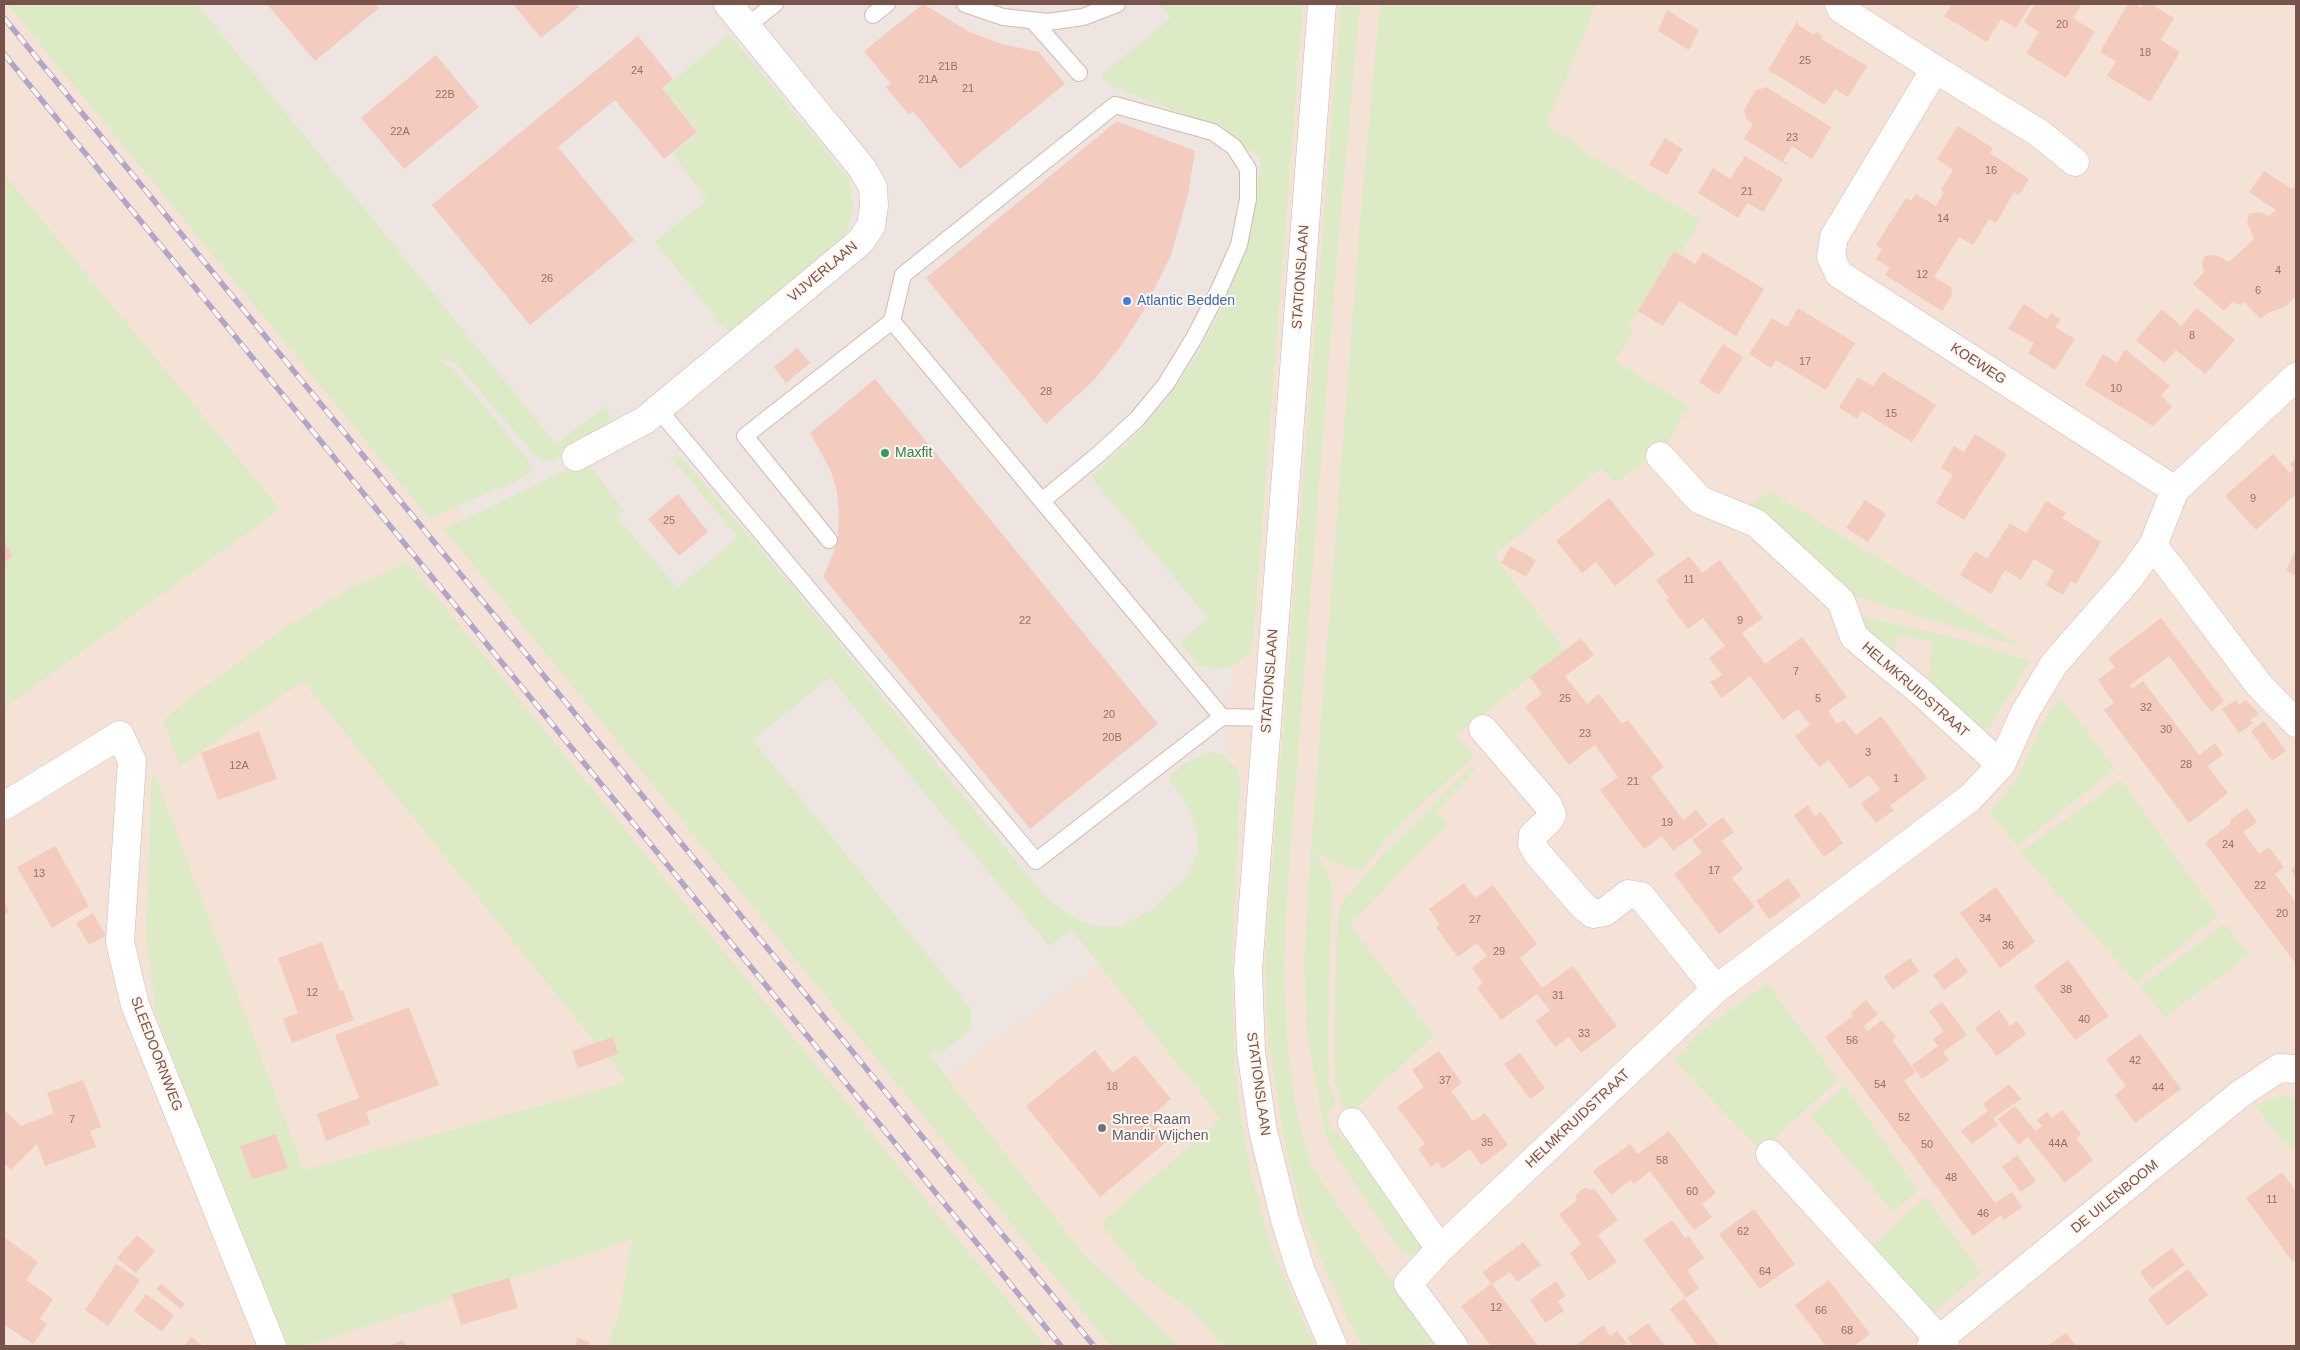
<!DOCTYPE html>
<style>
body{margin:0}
#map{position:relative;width:2300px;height:1350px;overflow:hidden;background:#fdf1e8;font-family:Helvetica,sans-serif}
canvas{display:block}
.frame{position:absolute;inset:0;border:5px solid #78534b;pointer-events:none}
</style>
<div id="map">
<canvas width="2300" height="1350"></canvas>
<div class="frame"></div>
</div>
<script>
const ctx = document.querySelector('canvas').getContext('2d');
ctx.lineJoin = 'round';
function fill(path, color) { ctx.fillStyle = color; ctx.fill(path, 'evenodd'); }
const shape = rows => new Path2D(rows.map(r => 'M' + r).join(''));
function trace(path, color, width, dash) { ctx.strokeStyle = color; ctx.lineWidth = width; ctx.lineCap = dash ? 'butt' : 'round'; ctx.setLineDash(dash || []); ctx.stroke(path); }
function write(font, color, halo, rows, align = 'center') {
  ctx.font = font + ' Helvetica,sans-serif'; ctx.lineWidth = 4; ctx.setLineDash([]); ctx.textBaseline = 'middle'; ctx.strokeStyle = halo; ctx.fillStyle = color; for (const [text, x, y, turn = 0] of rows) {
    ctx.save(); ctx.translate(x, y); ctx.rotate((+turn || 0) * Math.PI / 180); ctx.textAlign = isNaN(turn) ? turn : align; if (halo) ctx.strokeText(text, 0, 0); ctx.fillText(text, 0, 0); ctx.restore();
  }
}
const residential = shape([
 [4,4,2296,4,2296,1346,4,1346]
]);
const industrial = shape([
 [49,4,1279,4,1247,353,1222,875,929,1089]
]);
const green = shape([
 [7,4,197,4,556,444,606,406,612,421,610,427,553,461,543,461,532,452,455,362,435,358,453,369,505,431,527,459,533,469,532,472,514,482,429,518],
 [1159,4,1303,4,1253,642,1250,653,1241,661,1230,667,1218,669,1197,665,1180,642,1208,618,1091,477,1137,434,1167,399,1196,357,1222,308,1242,253,1260,171,1260,157,1216,127,1109,85,1101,75,1171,18],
 [1341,4,1360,4,1337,256,1288,882,1284,972,1288,1053,1297,1113,1311,1165,1340,1209,1434,1340,1424,1346,1362,1346,1348,1320,1306,1225,1288,1160,1268,1042,1265,966,1273,859],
 [1380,4,1596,4,1546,126,1581,146,1584,152,1701,220,1680,255,1673,251,1628,327,1633,331,1615,361,1688,405,1689,408,1664,447,1616,483,1601,468,1494,555,1565,650,1455,736,1475,756,1425,801,1386,841,1360,872,1330,861,1312,849,1327,871,1332,889,1328,1030,1329,1083,1336,1104,1327,1112,1329,1123,1335,1133,1344,1140,1352,1140,1427,1243,1415,1254,1409,1255,1402,1253,1392,1239,1337,1157,1325,1133,1307,1035,1304,961,1311,848,1362,198],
 [729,34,850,180,853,211,845,236,837,245,732,331,712,321,716,317,655,242,707,200,673,154,699,132,663,89],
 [4,174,280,509,4,708],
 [670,456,681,457,790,584,1049,901,1078,920,1100,927,1120,927,1151,910,1188,875,1198,851,1196,827,1186,803,1168,778,1185,763,1210,752,1223,755,1238,770,1240,782,1232,972,1234,1053,1241,1120,1253,1182,1273,1251,1314,1346,1222,1346,1196,1314,1141,1275,1101,1223,1221,1119,1072,930,1049,946,830,677,753,740,971,1009,971,1030,953,1043,943,1052,930,1053,951,1084,1081,1251,1178,1346,1111,1346,444,529,577,465,583,469,590,466,624,511,617,517,677,588,738,537],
 [1771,492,2025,648,1839,592,1749,505],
 [408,562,789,1032,1045,1346,607,1346,620,1310,632,1239,307,1346,288,1346,180,1077,156,1011,146,939,151,785,153,770,304,1170,627,1082,303,681,180,766,163,721,183,703,286,627,352,587],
 [1850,614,1949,636,2030,661,1988,729,1975,727,1931,683,1929,676,1932,642,1896,635,1895,664],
 [2062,698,2115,769,2017,846,1990,812,2018,777,2041,726,2050,711],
 [1471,766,1476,770,1436,812,1447,824,1350,925,1434,1035,1354,1111,1343,1106,1335,1082,1334,1046,1337,923,1341,904,1387,850],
 [2121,780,2218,916,2136,982,2020,852],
 [2225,924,2249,955,2165,1017,2140,986],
 [1767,983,1838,1080,1761,1151,1674,1060,1699,1033],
 [1845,1086,1918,1191,1893,1212,1811,1116],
 [2287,1096,2296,1098,2296,1150,2286,1146,2255,1105,2278,1097],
 [1926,1197,1981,1273,1930,1316,1870,1248]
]);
const building = shape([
 [267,4,375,4,379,8,315,61],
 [513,4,576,4,579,7,541,38],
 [923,4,970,32,1002,44,1039,52,1065,84,960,169,913,111,909,115,886,87,891,84,864,51],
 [1952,4,2031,4,2016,28,2001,19,1987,42,1944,16],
 [2035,4,2082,4,2073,18,2095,32,2066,78,2026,53,2039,32,2024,22],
 [2128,4,2136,4,2141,8,2144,4,2151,4,2174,18,2161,40,2180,52,2150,102,2107,76,2116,61,2100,52],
 [1667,10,1699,30,1689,50,1658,31],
 [1798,20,1798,25,1814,35,1816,32,1823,36,1821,39,1867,66,1848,97,1835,89,1825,105,1768,70],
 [638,36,673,79,662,88,697,132,664,159,615,100,558,147,634,240,530,325,432,205],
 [436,55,479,107,404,169,361,118],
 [1766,87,1831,127,1812,159,1792,146,1783,161,1788,164,1787,165,1744,139,1753,124,1746,119,1744,110,1755,91],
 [1117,121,1195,151,1188,195,1171,255,1143,312,1120,347,1094,380,1046,424,926,278],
 [1958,126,1993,148,1990,153,2029,179,2019,195,2014,192,1996,223,1989,219,1973,245,1959,237,1934,277,1951,287,1952,295,1942,311,1885,275,1890,268,1876,259,1882,249,1876,245,1906,198,1911,201,1916,194,1936,206,1944,192,1941,190,1953,170,1937,159],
 [1665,138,1683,149,1667,175,1649,165],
 [1745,156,1783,179,1763,212,1747,203,1738,218,1698,193,1713,168,1730,179],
 [2264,171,2292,189,2296,185,2296,296,2286,306,2268,313,2261,319,2244,302,2241,305,2232,302,2224,311,2193,284,2204,272,2202,263,2205,256,2216,255,2229,262,2254,239,2247,222,2249,214,2260,212,2269,216,2276,210,2249,192],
 [1674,251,1695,264,1703,252,1764,289,1736,336,1679,301,1663,326,1638,311],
 [2024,304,2047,319,2051,313,2061,319,2055,327,2075,339,2055,370,2028,353,2034,343,2008,329],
 [1798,308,1855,343,1826,390,1776,360,1771,368,1749,354,1772,318,1787,327],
 [2197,308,2235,340,2205,374,2176,350,2164,363,2136,340,2162,309,2181,326],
 [1723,344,1743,357,1719,395,1699,382],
 [797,348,810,363,786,383,774,367],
 [2125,349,2170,386,2161,395,2172,407,2153,426,2085,385,2103,354,2117,363],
 [1883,372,1936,405,1912,442,1862,411,1857,419,1839,407,1858,377,1873,386],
 [875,379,1158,724,1030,829,823,577,832,557,838,536,839,514,837,492,831,471,810,433],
 [1975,434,2007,454,1964,520,1936,503,1953,475,1941,468,1954,446,1964,452],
 [2273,454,2290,473,2294,469,2290,464,2296,458,2296,494,2256,530,2225,496],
 [678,494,708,532,679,556,648,519],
 [1609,498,1655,554,1615,586,1596,562,1582,573,1556,541],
 [1865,500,1886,514,1868,542,1846,528],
 [2046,501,2066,513,2062,518,2101,542,2076,584,2071,581,2063,595,2046,585,2054,571,2034,559,2021,580,2005,570,1991,594,1960,575,1975,551,1987,559,2010,523,2026,533],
 [4,541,13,557,4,562],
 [1511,546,1536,560,1526,577,1501,563],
 [2296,549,2296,576,2286,571],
 [1689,556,1702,573,1720,560,1763,618,1742,633,1765,664,1802,637,1847,697,1828,711,1837,724,1844,720,1856,735,1881,716,1927,778,1890,806,1894,810,1876,823,1861,804,1880,789,1869,775,1850,789,1829,760,1819,767,1795,736,1810,725,1798,709,1783,720,1750,676,1722,698,1710,682,1722,675,1709,658,1725,646,1703,618,1688,629,1666,600,1669,598,1656,580],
 [2161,618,2224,701,2211,712,2169,656,2130,685,2132,689,2143,681,2199,755,2215,743,2223,755,2207,766,2228,793,2189,823,2104,710,2114,703,2098,680,2115,667,2108,658],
 [1581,638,1594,655,1565,676,1587,704,1599,694,1622,724,1628,720,1664,767,1651,777,1683,820,1696,810,1708,825,1673,851,1662,836,1644,849,1600,790,1618,777,1595,745,1569,765,1525,707,1542,694,1530,677],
 [2236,700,2239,705,2246,700,2259,714,2250,720,2253,723,2239,733,2222,709],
 [2264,721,2286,751,2272,761,2251,731],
 [259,731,277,779,218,800,201,753],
 [1808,805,1815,816,1821,812,1843,843,1824,857,1794,815],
 [2247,808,2257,822,2243,832,2259,854,2269,847,2284,867,2275,874,2296,903,2296,964,2205,843,2231,823,2230,820],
 [1723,817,1734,832,1722,841,1743,869,1732,878,1755,907,1719,934,1674,874,1702,853,1692,840],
 [55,846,89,906,52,928,17,867],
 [2296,866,2296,878,2291,870],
 [1788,878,1801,896,1769,919,1756,901],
 [1464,883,1475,898,1493,885,1537,944,1520,958,1542,988,1573,966,1617,1026,1581,1053,1569,1037,1555,1047,1536,1021,1550,1010,1537,994,1501,1020,1477,988,1483,983,1472,968,1487,956,1477,943,1458,957,1436,927,1440,925,1429,909],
 [1996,887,2035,942,2000,968,1960,913],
 [4,902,9,912,4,915],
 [93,913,106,936,89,945,76,923],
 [322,942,340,991,343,990,354,1020,292,1043,283,1019,298,1013,278,958],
 [1957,957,1968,972,1944,990,1933,975],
 [1910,958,1919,971,1893,990,1884,977],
 [2068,960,2109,1016,2075,1040,2034,986],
 [1866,1000,1878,1014,1864,1026,1868,1031,1882,1020,1896,1037,1892,1040,1916,1072,1904,1081,1995,1203,2012,1192,2022,1207,2004,1220,2001,1215,1973,1236,1825,1037,1853,1016,1851,1013],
 [1942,1002,1967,1035,1943,1052,1949,1060,1922,1079,1912,1065,1938,1046,1933,1039,1944,1031,1929,1011],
 [409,1007,439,1085,366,1112,370,1124,326,1141,317,1114,359,1098,335,1035],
 [1999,1010,2010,1026,2017,1021,2026,1034,1997,1056,1975,1028],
 [2140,1034,2181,1089,2135,1123,2115,1095,2126,1086,2106,1059],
 [613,1037,618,1054,578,1068,572,1051],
 [1095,1050,1113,1073,1135,1055,1171,1099,1150,1117,1169,1140,1100,1197,1026,1106],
 [1439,1051,1462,1083,1451,1091,1473,1121,1485,1113,1508,1145,1481,1165,1470,1149,1442,1169,1438,1162,1431,1167,1418,1149,1425,1144,1397,1107,1424,1087,1412,1070],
 [1520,1053,1545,1088,1530,1099,1504,1064],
 [83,1080,101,1127,90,1131,96,1147,45,1166,37,1144,11,1170,4,1163,4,1110,21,1126,54,1113,47,1093],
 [2009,1084,2021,1099,1993,1118,1998,1125,1972,1144,1961,1131,1988,1111,1983,1104],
 [2015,1106,2035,1131,2042,1126,2037,1120,2047,1112,2052,1118,2062,1110,2081,1134,2076,1138,2093,1160,2065,1183,2028,1137,2019,1145,1998,1119],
 [1669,1131,1716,1193,1702,1204,1712,1217,1694,1230,1650,1171,1634,1184,1631,1180,1611,1195,1593,1171,1630,1144,1638,1154],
 [276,1134,288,1169,252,1179,240,1146],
 [2017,1155,2036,1181,2021,1192,2002,1167],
 [2282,1172,2296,1192,2296,1259,2292,1261,2246,1198],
 [1585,1187,1591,1190,1594,1188,1618,1220,1598,1235,1617,1262,1589,1281,1570,1253,1581,1244,1559,1214,1577,1201,1575,1195],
 [1754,1209,1795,1264,1760,1289,1719,1234],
 [1672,1220,1685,1238,1689,1236,1704,1258,1687,1270,1699,1288,1686,1298,1643,1240],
 [137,1235,155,1251,136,1273,117,1258],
 [5,1238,38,1262,26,1280,53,1299,40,1319,47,1324,33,1344,5,1325,4,1327],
 [1523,1242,1541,1265,1517,1282,1510,1272,1492,1284,1538,1346,1491,1346,1461,1306,1491,1284,1483,1272],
 [2172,1248,2185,1265,2152,1289,2140,1272],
 [116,1264,140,1280,108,1326,85,1310],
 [2188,1269,2208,1295,2167,1326,2148,1299],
 [509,1278,518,1308,461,1325,452,1294],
 [1829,1280,1870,1334,1854,1346,1826,1346,1795,1305],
 [1556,1281,1566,1296,1558,1301,1564,1311,1545,1323,1530,1300],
 [161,1284,185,1304,181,1309,156,1289],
 [146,1294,174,1315,162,1332,134,1311],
 [1684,1298,1719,1346,1698,1346,1670,1309],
 [1648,1323,1665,1346,1633,1346,1627,1338],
 [1603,1325,1610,1336,1617,1331,1627,1343,1623,1346,1575,1346],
 [2066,1333,2076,1346,2047,1346],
 [191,1337,203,1346,184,1346],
 [578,1338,590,1342,588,1346,575,1346],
 [403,1340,406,1346,388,1346]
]);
const service = shape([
 [965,4,1003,17,1048,22,1083,17,1117,4],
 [873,15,887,4],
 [1034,22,1079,73],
 [747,26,775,4],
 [892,321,903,275,1115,105,1213,132,1234,147,1248,169,1248,199,1239,245,1219,290,1194,338,1166,384,1137,419,1099,454,1042,501],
 [658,409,1036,861,1222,717,1267,718],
 [829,540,745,436,892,321,1222,717]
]);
const minor = shape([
 [1839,4,1841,9,1935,69,2039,133,2075,162],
 [1935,69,1834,237,1831,257,1839,274,2175,490,2296,377],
 [1660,456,1700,500,1756,523,1841,601,1854,637,1921,692,2001,765],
 [576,457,645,420,860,242,871,226,874,206,873,187,862,168,728,4],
 [2153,545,2259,685,2296,723],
 [1483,729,1548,805,1552,815,1547,822,1533,835,1532,844,1537,853,1583,906,1593,914,1605,912,1628,894,1641,896,1716,989],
 [4,806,120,735,132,761,120,942,135,1005,272,1346],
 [1352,1122,1440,1249],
 [1770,1154,1945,1346],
 [1454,1346,1408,1284,1440,1249,1716,989,1970,798,2001,765,2024,714,2054,664,2130,577,2153,545,2175,490],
 [1931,1346,2239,1095,2279,1068,2296,1069]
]);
const tertiary = shape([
 [1322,4,1248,970,1251,1051,1263,1131,1285,1220,1301,1271,1333,1346]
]);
const rail = shape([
 [4,18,1094,1346],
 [4,54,1061,1346]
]);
const markers = [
 [1127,301,5,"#3f7fe0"],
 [885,453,5,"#2e9e5b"],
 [1102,1128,5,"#6b7280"]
];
const numberNames = [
 ["20",2062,25],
 ["18",2145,53],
 ["25",1805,61],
 ["21B",948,67],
 ["24",637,71],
 ["21A",928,80],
 ["21",968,89],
 ["22B",445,95],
 ["22A",400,132],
 ["23",1792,138],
 ["16",1991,171],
 ["21",1747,192],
 ["14",1943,219],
 ["4",2278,271],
 ["12",1922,275],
 ["26",547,279],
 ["6",2258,291],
 ["8",2192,336],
 ["17",1805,362],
 ["10",2116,389],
 ["28",1046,392],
 ["15",1891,414],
 ["9",2253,499],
 ["25",669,521],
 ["11",1689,580],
 ["22",1025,621],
 ["9",1740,621],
 ["7",1796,672],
 ["25",1565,699],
 ["5",1818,699],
 ["32",2146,708],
 ["20",1109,715],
 ["30",2166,730],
 ["23",1585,734],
 ["20B",1112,738],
 ["3",1868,753],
 ["28",2186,765],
 ["12A",239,766],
 ["1",1896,779],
 ["21",1633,782],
 ["19",1667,823],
 ["24",2228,845],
 ["17",1714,871],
 ["13",39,874],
 ["22",2260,886],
 ["20",2282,914],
 ["34",1985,919],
 ["27",1475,920],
 ["36",2008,946],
 ["29",1499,952],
 ["38",2066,990],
 ["12",312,993],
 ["31",1558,996],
 ["40",2084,1020],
 ["33",1584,1034],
 ["56",1852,1041],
 ["42",2135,1061],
 ["37",1445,1081],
 ["54",1880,1085],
 ["18",1112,1087],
 ["44",2158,1088],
 ["52",1904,1118],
 ["7",72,1120],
 ["35",1487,1143],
 ["44A",2058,1144],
 ["50",1927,1145],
 ["58",1662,1161],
 ["48",1951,1178],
 ["60",1692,1192],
 ["11",2272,1200],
 ["46",1983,1214],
 ["62",1743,1232],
 ["64",1765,1272],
 ["12",1496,1308],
 ["66",1821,1311],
 ["68",1847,1331]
];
const streetNames = [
 ["VIJVERLAAN",823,272,-40],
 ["STATIONSLAAN",1301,277,-86],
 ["KOEWEG",1978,364,33],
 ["STATIONSLAAN",1270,681,-86],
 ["HELMKRUIDSTRAAT",1915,690,41],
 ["SLEEDOORNWEG",156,1054,69],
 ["STATIONSLAAN",1258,1084,82],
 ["HELMKRUIDSTRAAT",1578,1119,-43],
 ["DE UILENBOOM",2115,1197,-39]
];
const shopNames = [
 ["Atlantic Bedden",1137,301]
];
const leisureNames = [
 ["Maxfit",895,453]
];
const worshipNames = [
 ["Shree Raam",1112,1120],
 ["Mandir Wijchen",1112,1136]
];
fill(residential, '#f5e2d6');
fill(industrial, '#eee5e1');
fill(green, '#dcebc6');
fill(building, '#f3cbbf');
trace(service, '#d2b9b0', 18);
trace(minor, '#d2b9b0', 29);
trace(tertiary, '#d2b9b0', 29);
trace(service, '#fff', 16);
trace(minor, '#fff', 28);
trace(tertiary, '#fff', 28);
trace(rail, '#b2a5c8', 5.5);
trace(rail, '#fff6ef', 4, [11]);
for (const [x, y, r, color] of markers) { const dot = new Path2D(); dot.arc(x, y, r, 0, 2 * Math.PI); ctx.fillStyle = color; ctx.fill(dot); trace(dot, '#fff6ef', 2); }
write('11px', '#977168', null, numberNames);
write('14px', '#78534b', '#fff6ef', streetNames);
write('14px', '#366cbe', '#fff6ef', shopNames, 'left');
write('14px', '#27864d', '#fff6ef', leisureNames, 'left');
write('14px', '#5b616d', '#fff6ef', worshipNames, 'left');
</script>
